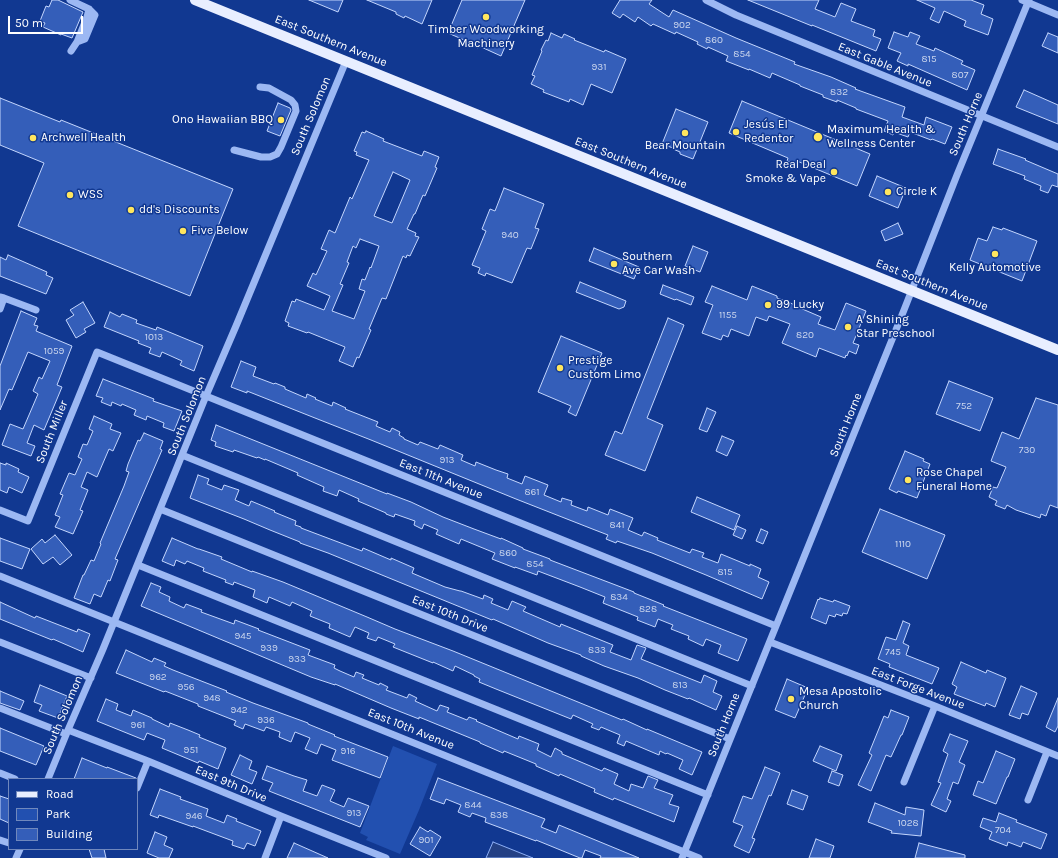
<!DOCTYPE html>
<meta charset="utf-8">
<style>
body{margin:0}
#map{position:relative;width:1058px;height:858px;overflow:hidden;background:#113891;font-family:Karla,sans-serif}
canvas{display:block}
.legend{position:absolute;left:8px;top:778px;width:130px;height:72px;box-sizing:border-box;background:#113891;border:1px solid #7088bd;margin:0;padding:5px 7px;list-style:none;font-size:12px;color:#fff}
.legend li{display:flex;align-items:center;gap:8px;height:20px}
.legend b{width:20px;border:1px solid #7088bd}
.scale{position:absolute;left:8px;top:16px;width:75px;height:18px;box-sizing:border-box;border:2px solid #fff;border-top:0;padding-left:5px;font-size:12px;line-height:14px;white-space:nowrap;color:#fff;-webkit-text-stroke:3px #113891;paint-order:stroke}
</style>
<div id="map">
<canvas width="1058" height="858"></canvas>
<ul class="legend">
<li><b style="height:5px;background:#e8eeff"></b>Road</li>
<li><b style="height:11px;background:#2250b0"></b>Park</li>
<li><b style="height:11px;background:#345eb9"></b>Building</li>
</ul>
<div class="scale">50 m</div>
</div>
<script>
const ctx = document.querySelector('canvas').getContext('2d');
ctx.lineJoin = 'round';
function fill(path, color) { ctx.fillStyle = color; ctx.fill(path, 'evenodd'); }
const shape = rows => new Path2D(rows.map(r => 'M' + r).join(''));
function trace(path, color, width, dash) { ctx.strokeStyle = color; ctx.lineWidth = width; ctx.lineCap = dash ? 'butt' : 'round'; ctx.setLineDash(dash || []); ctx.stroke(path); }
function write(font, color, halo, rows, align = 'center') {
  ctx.font = font + ' Karla,sans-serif'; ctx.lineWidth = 3; ctx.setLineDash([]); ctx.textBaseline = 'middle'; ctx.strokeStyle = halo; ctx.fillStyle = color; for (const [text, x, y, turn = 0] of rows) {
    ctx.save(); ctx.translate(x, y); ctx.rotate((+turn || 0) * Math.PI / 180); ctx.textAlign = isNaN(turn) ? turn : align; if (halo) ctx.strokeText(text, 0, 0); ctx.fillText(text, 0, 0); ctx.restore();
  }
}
const green = shape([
 [393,746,437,764,419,810,400,854,366,840,368,837,360,833]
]);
const water = shape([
 [493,842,533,858,486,858,493,842]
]);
const building = shape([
 [52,0,58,0,83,12,72,38,61,34,61,35,43,27,45,23,40,21,46,6,49,7,52,0],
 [309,0,343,0,338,12,309,0],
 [367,0,432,0,422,24,405,16,404,18,396,14,396,12,367,0],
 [462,0,525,0,501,56,479,46,478,48,470,44,471,43,448,33,462,0],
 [620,0,652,0,649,4,669,17,673,10,736,38,795,62,794,64,831,77,856,88,855,89,905,107,902,117,924,125,926,117,952,127,945,144,932,139,931,140,910,132,908,137,894,132,893,135,884,131,888,121,856,109,856,108,837,100,837,102,823,97,823,95,800,86,800,85,772,73,770,78,749,69,749,70,726,61,728,56,708,47,707,49,697,44,698,42,676,32,675,34,653,24,651,26,638,17,635,22,623,14,620,18,612,13,620,0],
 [748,0,819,0,815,9,835,17,841,3,856,9,851,21,875,30,873,36,881,39,876,51,812,25,812,26,748,0],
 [917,0,971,0,984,5,981,14,993,19,988,35,964,26,966,21,944,11,939,23,930,19,935,8,917,0],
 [894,32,908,37,910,32,920,36,916,44,934,51,935,48,963,61,961,64,975,70,967,90,908,64,908,66,897,61,901,53,888,48,894,32],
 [551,33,562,38,564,34,575,39,574,40,604,52,605,50,626,59,612,93,591,84,583,105,570,99,569,102,543,92,544,90,531,84,535,76,532,75,542,51,541,50,546,40,548,41,551,33],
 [1048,33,1058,37,1058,53,1042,46,1048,33],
 [1024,90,1058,105,1058,124,1016,107,1024,90],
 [0,98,60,122,61,120,233,189,190,296,18,226,44,163,0,145,0,98],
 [742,101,870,154,857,186,797,161,796,164,787,161,788,158,729,133,742,101],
 [278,103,290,108,291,110,280,136,267,131,278,103],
 [676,109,708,122,693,159,680,154,680,152,673,149,673,148,662,144,676,109],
 [366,131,384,139,383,141,422,156,424,151,439,157,435,167,437,168,425,196,423,195,415,214,414,214,407,229,416,233,415,236,419,237,410,256,407,255,406,258,403,256,386,299,382,298,369,329,371,330,359,358,357,357,353,367,339,361,345,347,308,332,307,333,288,326,289,323,285,321,292,301,295,302,296,299,324,310,330,296,307,286,313,273,316,275,327,251,321,249,329,230,335,233,350,197,352,199,369,160,356,155,357,152,354,151,362,132,365,133,366,131],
 [393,172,410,180,392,223,374,216,393,172],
 [360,239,379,246,371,268,370,267,365,280,362,279,359,289,365,291,354,319,332,311,343,285,340,284,349,263,347,262,353,246,356,248,360,239],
 [998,149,1026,159,1025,160,1058,174,1058,187,1052,185,1048,193,1040,190,1041,186,1024,179,1025,176,993,164,998,149],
 [877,176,906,188,898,208,869,196,877,176],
 [504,188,544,204,535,228,539,229,531,249,527,248,512,283,486,273,485,276,478,273,480,268,472,265,486,231,482,229,490,209,495,211,504,188],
 [898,223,903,234,885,241,881,231,898,223],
 [993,227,1002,230,1003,228,1037,241,1022,281,970,260,978,238,987,241,993,227],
 [693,246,708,252,700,272,685,266,693,246],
 [594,248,639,267,634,279,589,261,594,248],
 [8,255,47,272,46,275,53,278,46,294,0,276,0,257,6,260,8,255],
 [580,282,626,301,624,307,619,309,576,292,580,282],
 [663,285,694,297,691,305,676,299,675,300,660,294,663,285],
 [712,286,747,300,752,286,777,296,777,298,793,304,793,305,821,317,818,324,835,330,846,303,866,311,853,343,859,345,856,354,849,351,847,356,846,355,845,358,819,348,816,357,782,343,790,324,769,316,767,321,756,317,749,336,731,329,728,337,723,335,721,340,702,333,713,305,705,302,712,286],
 [83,302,95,323,84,329,86,332,76,338,66,320,74,315,70,310,83,302],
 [21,311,37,318,34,325,38,326,36,331,72,346,57,385,62,387,44,430,34,425,27,443,35,446,31,456,2,445,10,424,23,429,38,394,33,391,39,377,42,379,50,361,28,352,12,390,9,389,0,410,0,366,21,311],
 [110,312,120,317,122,314,137,320,136,323,156,330,157,327,203,346,194,371,180,365,182,361,162,352,160,357,149,353,151,348,138,343,139,341,104,327,110,312],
 [668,318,684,325,647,418,663,425,645,471,605,455,615,431,622,434,668,318],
 [561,336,602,353,576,416,568,412,571,406,538,392,561,336],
 [241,361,256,367,253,376,274,384,275,383,285,387,285,389,306,398,307,394,316,398,315,399,332,406,333,402,346,408,345,409,378,422,376,426,390,432,392,428,400,432,399,435,404,438,404,439,418,445,420,442,438,449,440,445,463,455,461,460,475,466,476,462,496,470,508,474,507,478,522,484,525,476,548,485,544,495,561,502,562,498,572,501,571,505,587,511,588,507,608,515,610,509,633,518,628,530,642,536,644,532,658,538,657,540,690,553,692,549,704,553,702,557,718,563,721,554,750,566,750,564,761,569,758,577,769,582,762,599,706,575,652,553,617,541,616,543,606,539,608,535,595,530,516,499,371,440,315,418,247,391,247,393,231,387,241,361],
 [103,379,154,399,153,401,182,411,174,431,163,427,164,423,147,416,146,420,134,415,136,410,122,404,121,406,112,402,111,406,101,402,103,398,96,396,103,379],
 [949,381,993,398,980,431,936,414,949,381],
 [1036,398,1058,405,1058,508,1050,505,1046,516,1041,514,1040,518,1016,510,1007,505,1005,509,995,505,997,501,989,497,993,487,997,488,1006,467,991,461,1002,432,1019,439,1036,398],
 [707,408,716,412,707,432,699,429,707,408],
 [94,416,112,424,110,429,121,433,113,451,109,449,97,477,87,472,81,487,88,490,80,510,83,511,73,534,55,527,60,517,55,515,63,495,60,494,69,473,75,475,82,459,78,457,83,444,87,445,93,431,89,429,94,416],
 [216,425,387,494,387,493,411,502,443,517,474,529,501,539,501,538,523,548,523,549,550,559,550,560,634,592,634,593,664,605,663,606,747,639,738,661,718,653,721,645,706,639,703,646,688,639,689,636,671,629,673,625,658,619,655,627,637,620,638,617,603,603,605,597,580,587,538,571,537,575,515,567,515,568,492,559,495,553,461,539,459,544,436,534,438,530,424,524,422,529,414,525,415,521,395,514,394,517,386,514,386,513,358,501,359,499,339,490,337,496,323,491,324,487,297,475,298,473,265,459,265,460,258,457,257,458,234,450,233,452,215,446,216,442,211,440,216,425],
 [144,433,163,441,160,449,162,450,115,559,118,560,110,581,108,580,101,597,94,594,90,604,74,598,83,575,84,575,91,560,94,561,101,544,100,543,124,486,129,472,126,471,128,464,138,440,140,441,144,433],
 [722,436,734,441,727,456,716,451,722,436],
 [905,451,924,459,923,461,930,464,917,498,898,491,897,493,889,489,905,451],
 [0,463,6,465,6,463,19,469,18,472,29,477,22,493,9,487,7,493,0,490,0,463],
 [198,475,209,479,207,484,222,490,224,485,239,490,235,500,249,506,251,501,275,511,274,512,296,521,295,525,301,527,301,528,362,551,363,548,391,560,391,558,414,568,412,573,445,587,460,591,461,591,483,599,484,595,493,599,491,603,508,610,512,601,526,607,523,611,560,627,561,624,613,645,610,652,631,660,637,645,646,648,641,659,701,683,704,675,717,681,713,692,722,696,716,710,689,698,688,699,665,690,638,678,604,666,581,656,581,655,548,643,493,619,492,620,328,553,300,543,300,542,270,530,244,519,190,498,198,475],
 [697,497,740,515,734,530,691,512,697,497],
 [880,509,945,535,927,579,862,552,880,509],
 [737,526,746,530,742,539,733,535,737,526],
 [761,529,768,532,763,544,756,541,761,529],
 [55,535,72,555,60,565,53,557,43,564,31,549,42,539,45,543,55,535],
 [0,538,30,549,22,569,0,561,0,538],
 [172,538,198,549,199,549,222,557,221,559,252,572,252,571,283,582,367,617,395,629,453,651,622,720,623,719,647,730,647,729,702,752,692,775,679,769,683,760,667,753,666,754,660,751,659,755,626,741,624,746,617,743,620,735,601,727,599,730,591,727,593,724,573,715,571,719,496,689,479,682,480,679,474,676,474,675,455,666,453,671,433,662,433,663,393,647,395,644,378,637,376,641,367,638,369,633,355,627,350,637,329,628,330,624,310,616,312,611,292,602,290,606,269,597,267,603,253,597,255,590,234,582,233,585,225,582,226,580,203,571,204,568,187,561,185,564,176,560,174,566,162,561,172,538],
 [151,583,161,587,159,592,170,597,169,601,184,608,186,604,202,610,201,612,234,624,235,620,259,629,258,630,310,650,308,655,335,665,334,668,340,671,354,677,356,672,364,675,362,678,379,685,380,683,388,687,386,690,407,698,409,694,417,698,415,701,437,711,440,705,449,708,447,712,467,720,469,717,477,720,476,721,518,739,519,736,539,744,537,750,551,757,555,748,562,752,562,754,602,771,604,768,618,774,614,784,629,791,631,784,643,788,648,776,658,780,654,788,673,795,669,804,679,807,674,822,614,798,613,800,594,792,595,789,560,774,559,776,536,766,536,764,504,751,503,753,480,743,480,742,419,717,419,719,391,708,335,684,335,685,311,677,141,606,151,583],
 [820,598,833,602,834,600,850,606,847,614,843,613,842,616,836,614,835,617,829,615,826,624,811,618,818,599,819,600,820,598],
 [0,602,35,618,36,616,77,632,78,629,90,634,83,652,53,639,52,640,0,619,0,602],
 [903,621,910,624,903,643,909,646,906,655,939,668,932,684,889,667,890,664,878,659,886,637,896,640,903,621],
 [126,650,152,662,154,658,166,663,164,666,173,670,227,691,226,692,253,703,308,723,308,724,335,735,334,736,388,757,380,778,332,760,336,750,321,744,317,754,305,749,310,738,295,732,291,742,279,737,280,732,266,727,264,731,245,724,243,729,234,725,236,721,198,706,198,704,165,691,164,692,116,673,126,650],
 [961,662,986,673,987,670,1006,678,995,707,986,703,985,706,954,694,957,687,952,684,961,662],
 [787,679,808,688,795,718,775,710,787,679],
 [40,685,67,696,58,718,39,711,42,705,34,702,40,685],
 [1021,686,1037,693,1028,715,1022,713,1020,719,1009,715,1021,686],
 [0,691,24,701,20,710,0,703,0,691],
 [1058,698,1058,726,1055,732,1046,727,1058,698],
 [106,699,118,704,116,710,131,716,133,710,152,718,152,719,169,727,170,723,188,730,200,735,199,737,226,748,218,769,199,761,198,763,162,748,165,740,147,733,144,740,97,721,106,699],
 [891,710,909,717,902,735,901,735,891,757,886,755,871,791,858,785,872,755,869,753,880,726,884,716,888,718,891,710],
 [0,728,44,746,36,765,0,751,0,728],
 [950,734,968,741,959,762,965,765,958,784,953,782,947,799,951,801,946,812,931,805,941,783,938,782,948,754,943,751,950,734],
 [820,746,842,755,836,771,813,761,820,746],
 [996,751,1015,759,1008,777,1007,777,996,804,973,795,978,781,983,783,996,751],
 [240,755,252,761,249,769,257,772,252,784,231,775,240,755],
 [82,758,107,768,107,767,136,778,135,779,74,779,82,758],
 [267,766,294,776,307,780,303,791,317,796,322,785,335,790,330,801,344,807,348,798,369,806,360,827,269,791,273,783,262,779,267,766],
 [765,767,780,773,771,796,769,795,752,838,755,839,749,853,734,846,743,826,733,822,743,796,752,799,765,767],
 [832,771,843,775,839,786,828,782,832,771],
 [438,778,545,819,541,827,556,833,559,825,639,858,600,858,601,856,585,850,582,858,580,858,536,840,536,841,485,822,486,818,472,813,470,817,458,812,461,805,446,799,444,804,430,799,438,778],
 [160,789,181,797,180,799,208,809,206,816,224,823,227,815,237,819,236,821,261,831,255,846,247,843,244,849,232,845,233,841,193,826,193,827,159,815,158,818,150,815,160,789],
 [792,790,808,796,803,810,787,804,792,790],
 [0,796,9,799,9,823,0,819,0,796],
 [875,803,905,815,906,807,924,810,921,836,891,833,892,831,868,822,875,803],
 [999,813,1017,820,1016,822,1047,834,1041,849,1023,842,1021,847,1008,842,1007,846,989,839,992,832,980,827,983,818,996,822,999,813],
 [420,827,428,832,430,830,441,837,430,856,410,844,420,827],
 [155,832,167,837,164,845,173,849,169,858,159,858,147,853,155,832],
 [816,839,834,846,830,858,809,858,816,839],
 [294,843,328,858,287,858,294,843],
 [919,843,965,855,965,858,915,858,919,843],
 [89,849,104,849,106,858,92,858,89,849]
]);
const minor = shape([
 [70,0,89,9,95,15,85,39,77,42],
 [706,0,736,15,1058,147],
 [1022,0,1058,15],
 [71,51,77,42,87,17,89,9],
 [234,150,261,157,270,157,277,154,281,147,296,111,295,105,291,100,269,88,260,87],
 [0,297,4,298,36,310],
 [0,309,4,298],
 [182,455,752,686],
 [160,509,730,739],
 [0,510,28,521,97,352,776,626],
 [138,565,708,795],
 [0,576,699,858],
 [0,642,91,678],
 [770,642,935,706,1058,756],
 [0,708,66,734],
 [68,730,148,761,281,816,386,858],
 [0,773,15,779],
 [48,779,68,730,103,649,206,396,236,326,346,61],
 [904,782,935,706],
 [137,788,148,761],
 [1028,800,1047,752],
 [0,840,9,843],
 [16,858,20,849],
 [265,858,281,816],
 [682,858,904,310,957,175,1029,0]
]);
const major = shape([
 [195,0,1058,350]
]);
const markers = [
 [486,17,4,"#ffe65e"],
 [281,120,4,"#ffe65e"],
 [736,132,4,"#ffe65e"],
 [685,133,4,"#ffe65e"],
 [818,137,5,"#ffe65e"],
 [33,138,4,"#ffe65e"],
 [834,172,4,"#ffe65e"],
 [888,192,4,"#ffe65e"],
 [70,195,4,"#ffe65e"],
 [131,210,4,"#ffe65e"],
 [183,231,4,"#ffe65e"],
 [995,254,4,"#ffe65e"],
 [614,264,4,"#ffe65e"],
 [768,305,4,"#ffe65e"],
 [848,327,4,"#ffe65e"],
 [560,368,4,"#ffe65e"],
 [908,480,4,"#ffe65e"],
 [791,699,4,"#ffe65e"]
];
const numberNames = [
 ["902",682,25],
 ["860",714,40],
 ["854",742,54],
 ["815",929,59],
 ["931",599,67],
 ["807",960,75],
 ["832",839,92],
 ["940",510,235],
 ["1155",728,315],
 ["820",805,335],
 ["1013",154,337],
 ["1059",54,351],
 ["752",964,406],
 ["730",1027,450],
 ["913",447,460],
 ["861",532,492],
 ["841",617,525],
 ["1110",903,544],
 ["860",508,553],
 ["854",535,564],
 ["815",725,572],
 ["834",619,597],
 ["828",648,609],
 ["945",243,636],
 ["939",269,648],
 ["833",597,650],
 ["745",893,652],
 ["933",297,659],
 ["962",158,677],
 ["813",680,685],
 ["956",186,687],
 ["948",212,698],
 ["942",239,710],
 ["936",266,720],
 ["961",138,725],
 ["951",191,750],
 ["916",348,751],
 ["844",473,805],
 ["913",354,813],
 ["838",499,815],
 ["946",194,816],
 ["1028",908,823],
 ["704",1003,830],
 ["901",426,840]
];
const poiNames = [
 ["Timber Woodworking",486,30,"center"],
 ["Machinery",486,44,"center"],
 ["Ono Hawaiian BBQ",273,120,"right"],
 ["Jesús El",744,125],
 ["Redentor",744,139],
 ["Maximum Health &",827,130],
 ["Wellness Center",827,144],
 ["Archwell Health",41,138],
 ["Bear Mountain",685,146,"center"],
 ["Real Deal",826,165,"right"],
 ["Smoke & Vape",826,179,"right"],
 ["Circle K",896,192],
 ["WSS",78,195],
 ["dd's Discounts",139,210],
 ["Five Below",191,231],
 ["Southern",622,257],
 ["Ave Car Wash",622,271],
 ["Kelly Automotive",995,268,"center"],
 ["99 Lucky",776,305],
 ["A Shining",856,320],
 ["Star Preschool",856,334],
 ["Prestige",568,361],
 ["Custom Limo",568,375],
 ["Rose Chapel",916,473],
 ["Funeral Home",916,487],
 ["Mesa Apostolic",799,692],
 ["Church",799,706]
];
const streetNames = [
 ["East Southern Avenue",331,41,22],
 ["East Gable Avenue",885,65,22],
 ["South Solomon",311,116,-67],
 ["South Horne",966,124,-67],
 ["East Southern Avenue",631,163,22],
 ["East Southern Avenue",932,285,22],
 ["South Solomon",187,416,-68],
 ["South Horne",846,425,-68],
 ["South Miller",52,432,-68],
 ["East 11th Avenue",441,479,22],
 ["East 10th Drive",450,614,22],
 ["East Forge Avenue",918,688,21],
 ["South Solomon",63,715,-67],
 ["South Horne",724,725,-68],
 ["East 10th Avenue",411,729,22],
 ["East 9th Drive",231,784,23]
];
fill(green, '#2250b0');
fill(water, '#234084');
trace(water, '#8eb0f6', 1);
fill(building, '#345eb9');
trace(building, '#c4d6fd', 1);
trace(minor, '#9cb8f3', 7);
trace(major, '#e8eeff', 10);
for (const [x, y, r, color] of markers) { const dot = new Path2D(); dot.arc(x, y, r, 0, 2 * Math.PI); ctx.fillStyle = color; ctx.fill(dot); trace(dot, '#113891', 1.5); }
write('10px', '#ccd7ee', null, numberNames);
write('12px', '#fff', '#113891', poiNames, 'left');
write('12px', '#fff', '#113891', streetNames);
</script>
